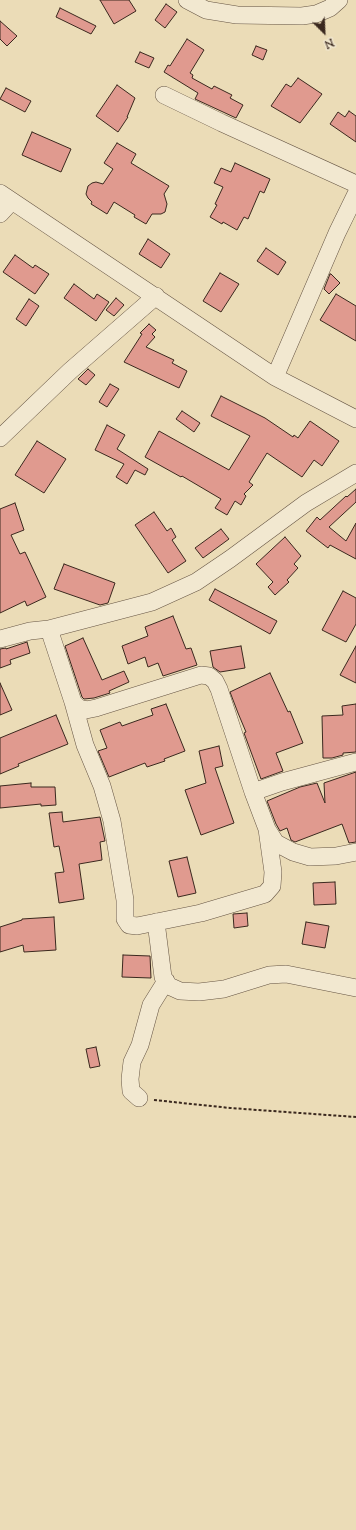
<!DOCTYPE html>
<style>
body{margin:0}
#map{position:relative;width:356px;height:1530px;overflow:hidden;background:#ebdcb7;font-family:"Sorts Mill Goudy",serif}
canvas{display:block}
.north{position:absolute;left:304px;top:12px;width:40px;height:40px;-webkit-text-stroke:3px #f2e8d0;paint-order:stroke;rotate:156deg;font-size:11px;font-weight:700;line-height:16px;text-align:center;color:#3a281e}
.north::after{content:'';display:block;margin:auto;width:14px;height:18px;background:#3a281e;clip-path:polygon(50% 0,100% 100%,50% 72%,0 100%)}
</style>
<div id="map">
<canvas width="356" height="1530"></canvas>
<div class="north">N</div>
</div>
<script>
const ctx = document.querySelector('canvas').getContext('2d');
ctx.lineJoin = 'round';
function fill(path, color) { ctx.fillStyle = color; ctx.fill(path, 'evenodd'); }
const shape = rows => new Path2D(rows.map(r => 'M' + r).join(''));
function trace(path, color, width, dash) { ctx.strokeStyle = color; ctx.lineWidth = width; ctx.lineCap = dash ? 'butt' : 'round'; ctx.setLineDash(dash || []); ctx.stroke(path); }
const building = shape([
 [100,0,129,0,136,11,114,24,100,0],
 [166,4,177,12,165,28,155,20,166,4],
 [60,8,96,26,91,34,56,17,60,8],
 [0,21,17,36,7,46,0,39,0,21],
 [187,39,204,50,190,73,193,75,192,78,212,89,214,86,232,95,230,98,243,105,236,118,195,99,198,93,164,72,168,65,170,66,187,39],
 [256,46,267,50,263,60,252,55,256,46],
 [140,52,154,58,149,68,135,62,140,52],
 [298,78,322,94,300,123,271,106,286,84,291,87,298,78],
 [117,85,135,98,127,117,128,117,118,132,96,116,117,85],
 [6,88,31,101,25,112,0,99,6,88],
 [349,111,356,116,356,142,330,124,338,112,345,117,349,111],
 [32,132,71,149,61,172,22,155,32,132],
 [117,143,136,154,131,163,169,186,164,194,167,204,165,212,161,214,152,214,146,224,134,217,135,215,114,202,107,214,91,204,92,202,88,198,86,194,88,186,92,183,96,182,103,184,113,169,104,163,117,143],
 [235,163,270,179,264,193,260,191,248,219,244,217,237,230,223,222,222,224,210,217,217,205,215,204,223,187,214,183,221,168,231,172,235,163],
 [148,239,170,254,161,268,139,254,148,239],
 [266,248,286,262,278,275,257,261,266,248],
 [15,255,33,268,35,265,49,274,35,294,3,272,15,255],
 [220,273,239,284,221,312,203,301,220,273],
 [330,274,331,274,340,283,329,294,324,289,330,274],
 [74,284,94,299,97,294,109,302,96,321,64,298,74,284],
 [336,294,356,306,356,341,320,320,336,294],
 [116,298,124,305,114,316,106,310,116,298],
 [29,299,39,306,26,326,16,319,29,299],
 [149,324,156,330,152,334,155,337,146,347,174,360,172,363,187,371,179,388,124,362,142,334,140,333,149,324],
 [88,369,95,375,86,385,78,379,88,369],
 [110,384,119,389,107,407,99,402,110,384],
 [221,396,265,418,293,437,294,435,298,438,310,421,339,441,322,466,314,460,302,477,267,453,249,482,253,485,244,494,246,496,241,505,235,501,227,515,215,508,221,499,182,476,181,477,145,457,159,431,229,470,250,436,211,416,221,396],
 [182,411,200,423,194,432,176,419,182,411],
 [107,425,125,435,117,449,148,469,145,475,135,470,127,484,116,477,124,464,95,450,107,425],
 [37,441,66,459,44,493,15,475,37,441],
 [356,489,356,502,329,527,346,541,356,523,356,559,330,545,328,548,306,531,317,517,320,520,346,496,347,497,356,489],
 [15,503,24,530,11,535,20,554,25,552,46,597,27,606,25,601,0,613,0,509,15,503],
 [154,512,167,531,171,528,176,537,172,540,186,561,168,573,135,525,154,512],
 [221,529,229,539,203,558,195,548,221,529],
 [285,537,301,556,294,564,298,568,287,580,289,582,275,595,268,587,273,582,256,564,285,537],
 [64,564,115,583,108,603,100,605,54,589,64,564],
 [215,589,277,621,270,634,209,600,215,589],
 [343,591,356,598,356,624,346,642,322,630,343,591],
 [173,616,186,649,191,648,197,665,163,676,158,663,148,667,145,657,128,664,122,646,148,636,145,627,173,616],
 [83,638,102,680,124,671,129,682,109,691,110,693,94,698,84,699,82,697,65,646,83,638],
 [27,642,30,653,10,660,11,664,0,668,0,649,6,648,6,649,27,642],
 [241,646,245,668,220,672,213,667,210,651,241,646],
 [356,646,356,683,340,675,356,646],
 [270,673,288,712,290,711,303,743,276,753,283,771,261,779,244,733,246,732,238,713,230,692,270,673],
 [0,683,12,710,0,715,0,683],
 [166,704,185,751,164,759,165,761,147,767,145,763,109,777,98,751,107,748,100,730,120,722,122,726,153,715,151,709,166,704],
 [356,704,356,752,343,753,343,755,332,758,323,758,322,716,343,715,342,706,356,704],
 [56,715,68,744,18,764,19,766,0,774,0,738,56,715],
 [219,746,223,766,215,768,234,823,201,835,185,790,206,783,199,751,219,746],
 [356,772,356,842,349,843,342,824,295,842,291,840,287,828,280,831,276,824,267,801,300,787,317,783,325,803,324,783,356,772],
 [31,783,31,787,55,787,56,805,41,806,41,804,0,808,0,786,31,783],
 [62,812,63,822,100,817,105,841,100,842,102,860,79,864,84,899,59,903,55,873,64,872,59,846,54,847,49,813,62,812],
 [187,857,196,893,178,897,169,861,187,857],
 [335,882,336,904,314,905,313,883,335,882],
 [247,913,248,926,234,928,233,914,247,913],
 [54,917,56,950,24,952,23,945,0,952,0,927,22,920,22,919,54,917],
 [306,922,329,926,325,948,302,944,306,922],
 [123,955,150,956,151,978,122,977,123,955],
 [96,1047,100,1066,90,1068,86,1049,96,1047]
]);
const path = shape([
 [154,1100,230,1108,356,1117]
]);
const minor = shape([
 [187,0,206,10,237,15,302,16,316,14,330,8,339,0],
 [164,95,222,123,356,184],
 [0,193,275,377,356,419],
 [0,214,12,201],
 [275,377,337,233,356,194],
 [0,438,70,371,156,296],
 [49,629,73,702,79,708,86,710,96,708,201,675,209,676,215,681,219,689,253,792,267,829,276,843,293,852,310,857,336,856,356,852],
 [0,639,30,631,49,629,152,602,196,582,230,559,306,503,356,473],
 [73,702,85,745,102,786,112,821,125,900,125,919,129,925,137,926,201,913,265,894,272,886,273,872,267,829],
 [253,792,282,782,356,762],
 [156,922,163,977,169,986,180,991,199,992,224,989,269,975,286,974,356,988],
 [139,1098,131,1091,130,1079,132,1062,140,1045,151,1005,166,981]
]);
fill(building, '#e09a8f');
trace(building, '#3a281e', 1);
trace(minor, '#654', 18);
trace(path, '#3a281e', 2, [3, 2]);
trace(minor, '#f2e8d0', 17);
</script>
